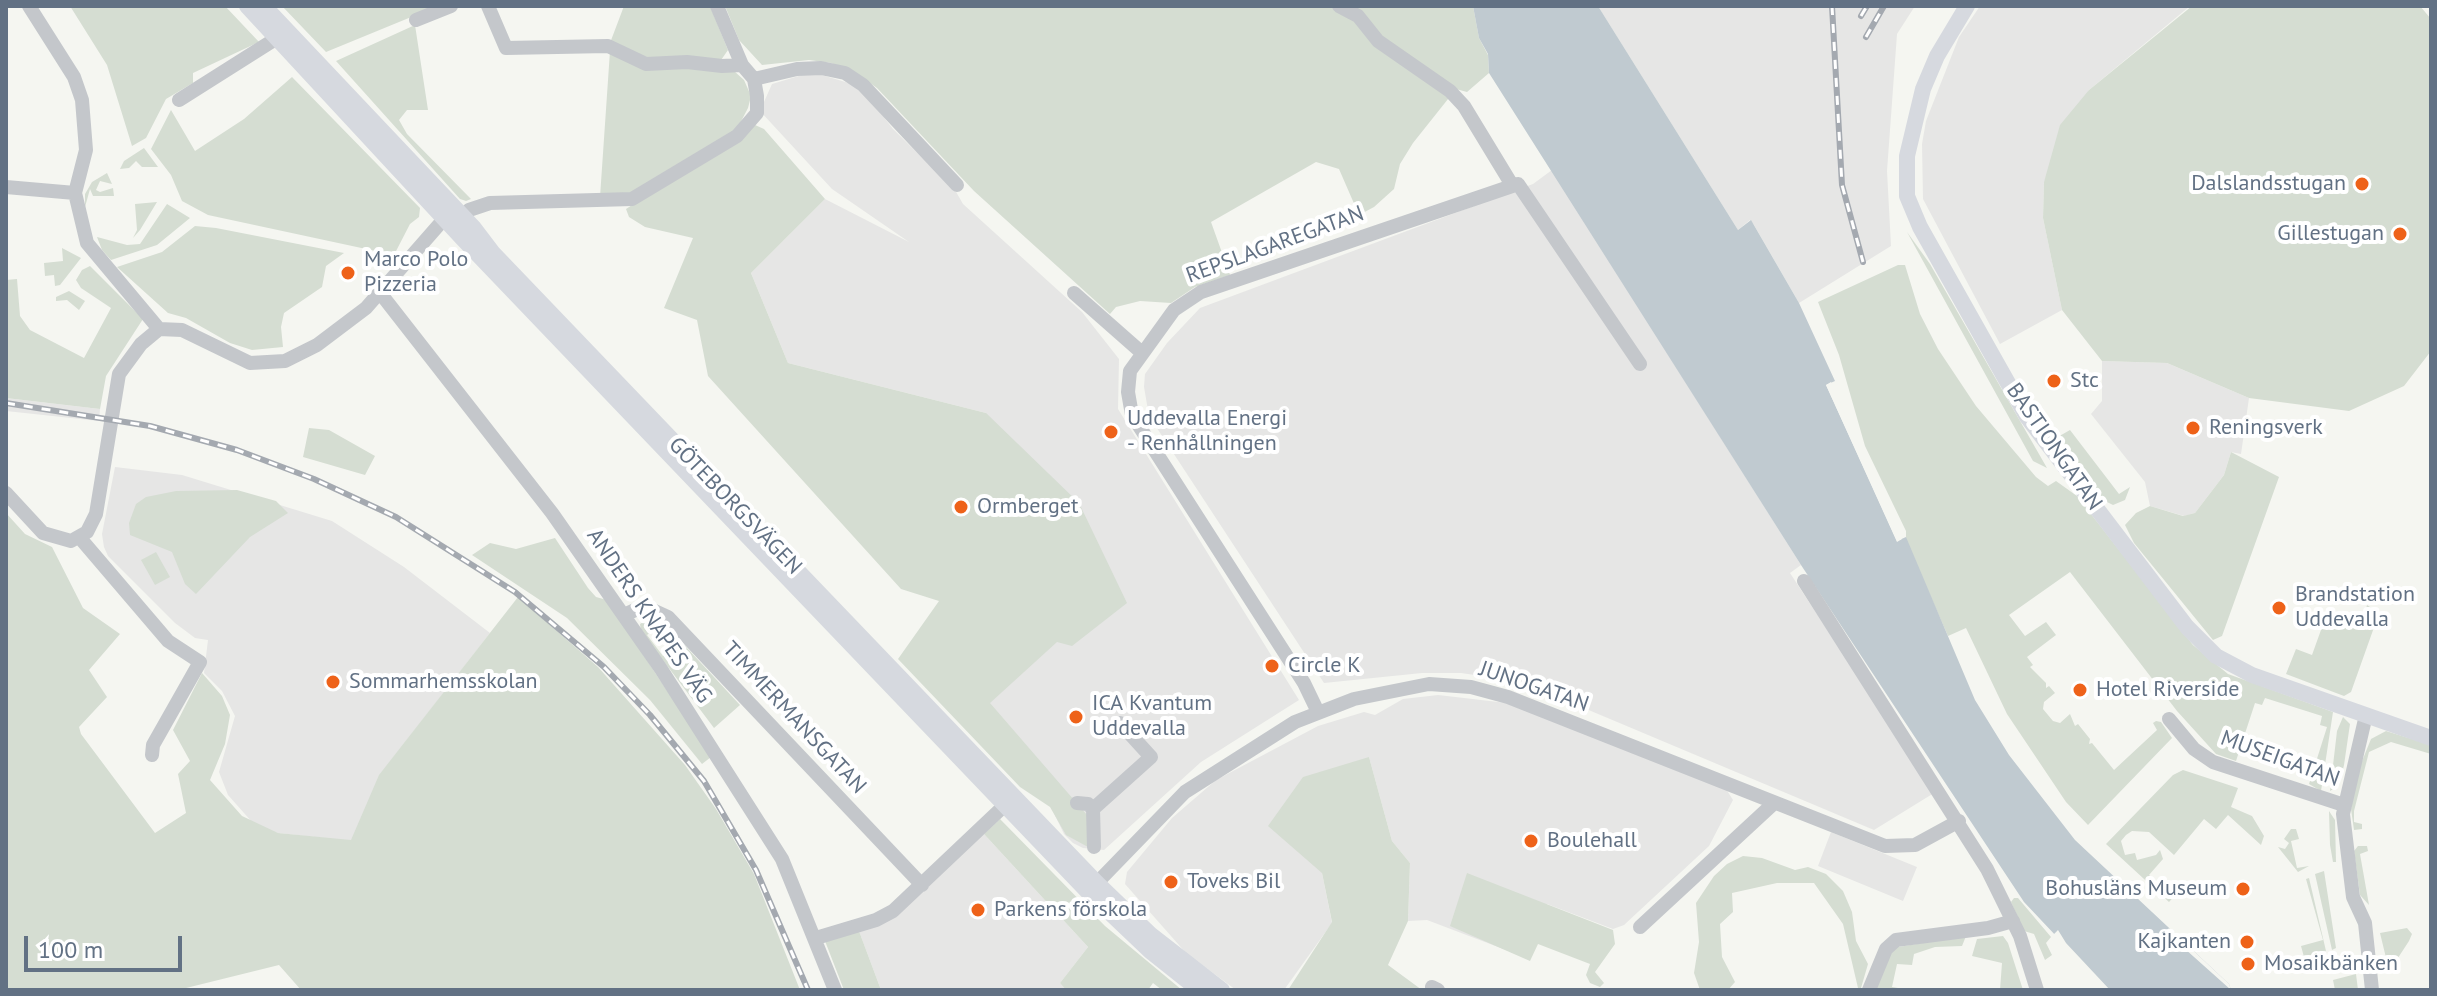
<!DOCTYPE html>
<meta charset="utf-8">
<style>
body{margin:0}
#map{position:relative;width:2437px;height:996px;overflow:hidden;background:#f5f6f1;font-family:"PT Sans",sans-serif}
canvas{display:block}
.frame{position:absolute;inset:0;border:8px solid #627184;pointer-events:none}
.scale{position:absolute;left:24px;top:936px;width:158px;height:36px;box-sizing:border-box;border:4px solid #627184;border-top:0;padding-left:10px;font-size:24px;line-height:28px;white-space:nowrap;color:#627184;-webkit-text-stroke:6px #fff;paint-order:stroke}
</style>
<div id="map">
<canvas width="2437" height="996"></canvas>
<div class="frame"></div>
<div class="scale">100 m</div>
</div>
<script>
const ctx = document.querySelector('canvas').getContext('2d');
ctx.lineJoin = 'round';
function fill(path, color) { ctx.fillStyle = color; ctx.fill(path, 'evenodd'); }
const shape = rows => new Path2D(rows.map(r => 'M' + r).join(''));
function trace(path, color, width, dash) { ctx.strokeStyle = color; ctx.lineWidth = width; ctx.lineCap = dash ? 'butt' : 'round'; ctx.setLineDash(dash || []); ctx.stroke(path); }
function write(font, color, halo, rows, align = 'center') {
  ctx.font = font + ' "PT Sans",sans-serif'; ctx.lineWidth = 8; ctx.setLineDash([]); ctx.textBaseline = 'middle'; ctx.strokeStyle = halo; ctx.fillStyle = color; for (const [text, x, y, turn = 0] of rows) {
    ctx.save(); ctx.translate(x, y); ctx.rotate((+turn || 0) * Math.PI / 180); ctx.textAlign = isNaN(turn) ? turn : align; if (halo) ctx.strokeText(text, 0, 0); ctx.fillText(text, 0, 0); ctx.restore();
  }
}
const built = shape([
 [1598,6,1915,6,1897,34,1887,171,1891,246,1799,303,1754,225,1750,220,1738,230],
 [1980,6,2190,6,2089,90,2044,182,2043,218,2062,310,2000,344,1923,199,1922,144,1926,121,1959,37],
 [812,72,852,84,872,102,893,129,955,190,963,204,1082,312,1119,359,1118,409,1299,700,1201,762,1104,850,1083,848,1073,843,1064,834,1049,803,954,712,986,413,788,363,751,273,825,199,909,242,832,189,760,111,772,84],
 [1552,170,1801,565,1790,573,1934,793,1874,830,1522,682,1461,673,1422,673,1324,683,1149,416,1144,387,1145,374,1167,343,1200,308,1533,184],
 [2102,361,2167,363,2249,398,2241,454,2231,452,2224,475,2195,513,2184,516,2150,506,2145,482,2091,414,2102,401],
 [6,398,100,409,99,421,6,411],
 [115,467,182,475,332,521,404,567,490,633,380,775,489,824,351,841,260,831,228,795,219,772,235,716,222,691,204,673,208,640,195,638,175,623,108,556,104,547,102,534],
 [1438,695,1507,703,1726,789,1733,800,1709,846,1624,925,1613,929,1547,904,1527,958,1427,920,1408,921,1410,863,1392,841,1369,757,1322,873,1332,923,1284,990,1236,990,1186,953,1125,884,1127,872,1172,818,1216,780,1318,726,1364,712,1375,715,1403,699],
 [1831,832,1917,867,1903,901,1818,866],
 [984,834,1088,947,1060,983,1066,990,881,990,859,931]
]);
const green = shape([
 [70,6,225,6,259,42,193,73,193,83,166,99,146,138,132,146,107,65],
 [282,6,438,6,326,52],
 [624,6,710,6,728,50,719,63,649,62,610,43],
 [725,6,1473,6,1479,38,1488,55,1489,73,1467,92,1456,89,1413,143,1400,164,1394,189,1374,207,1359,215,1339,169,1316,162,1211,222,1230,275,1195,287,1171,303,1140,301,1116,307,1110,314,974,191,877,88,856,73,831,63,809,60,762,65,739,40],
 [2192,6,2420,6,2431,19,2431,351,2404,386,2349,411,2249,398,2167,363,2102,361,2062,310,2043,218,2044,182,2060,125,2089,90],
 [415,25,428,110,407,110,399,120,407,134,471,199,466,201,460,199,336,61],
 [610,51,734,71,744,80,751,96,748,108,736,131,631,195,600,197],
 [292,77,420,208,419,217,410,224,394,255,208,215,182,201,171,175,151,149,171,110,195,151,244,119],
 [755,125,764,129,825,199,751,273,788,363,986,413,1079,503,1127,603,1072,646,1057,642,990,703,1087,815,1088,847,1066,835,1050,807,1020,787,898,659,939,601,901,589,708,376,697,320,664,308,693,238,645,227,629,217,626,209],
 [144,148,158,167,142,167,136,161,129,168,120,169,124,161],
 [107,173,112,184,100,181,96,190,100,192,113,188,114,196,93,196,90,189,85,207,85,194,92,182],
 [157,202,140,230,133,238,137,230,135,204],
 [167,204,190,218,157,245,111,260,102,250,97,237,127,245,140,244],
 [195,226,216,228,344,253,326,266,322,287,284,313,281,327,283,347,252,350,230,343,186,318,168,313,117,267,162,252],
 [1907,232,1930,264,2047,468,2033,461],
 [62,248,81,258,60,285,55,286,54,275,45,276,44,263,63,261],
 [1898,265,1905,265,1920,314,1938,349,1976,406,2036,477,2048,486,2056,481,2077,496,2193,645,2228,674,2333,712,2321,791,2309,784,2327,727,2320,725,2322,716,2265,698,2262,705,2255,703,2236,761,2216,754,2177,711,2070,572,2009,615,2025,636,2046,622,2056,635,2027,657,2033,665,2030,667,2046,683,2046,688,2049,686,2055,693,2044,702,2043,709,2053,721,2060,723,2070,714,2075,726,2078,724,2090,739,2089,744,2092,743,2114,770,2157,730,2153,723,2156,721,2161,722,2172,738,2088,825,2066,802,2007,714,1966,628,1948,636,1906,541,1906,531,1865,446,1839,355,1818,302],
 [90,266,143,319,106,376,100,409,6,398,6,280,17,279,20,316,30,330,84,358,111,308,81,288,76,280,82,270],
 [69,291,85,301,79,310,67,300,56,301,56,297],
 [309,428,329,430,375,456,365,475,303,457],
 [2070,430,2119,494,2130,487,2125,500,2113,505,2105,501,2056,438],
 [2231,452,2279,477,2222,636,2213,640,2134,543,2125,525,2136,513,2150,506,2183,516,2195,513,2224,475],
 [237,490,276,501,288,513,250,537,196,594,185,584,172,552,130,535,129,523,136,504,146,497,176,491],
 [6,513,25,534,52,547,83,608,120,634,89,670,107,697,79,727,81,734,155,833,186,813,178,774,190,761,173,730,202,673,222,696,230,715,225,744,210,780,242,816,278,833,351,840,379,775,518,597,598,667,685,765,716,809,754,874,800,990,301,990,279,965,178,990,6,990],
 [555,538,588,588,596,597,607,600,711,757,702,764,650,700,567,618,472,555,490,543,516,549],
 [156,552,170,577,155,585,141,560],
 [2367,605,2376,611,2377,619,2351,692,2344,696,2286,674,2296,649,2312,655,2326,616,2367,630,2371,616,2365,613],
 [649,619,667,628,666,635,658,627,647,635,663,656,676,647,670,639,675,635,740,705,714,728,641,631,640,624],
 [2343,717,2350,724,2344,765,2339,785,2330,791,2337,731],
 [2386,731,2431,745,2431,754,2391,742,2369,752,2354,811,2354,822,2362,824,2362,829,2354,830,2351,809,2358,771,2371,739],
 [1369,757,1392,841,1410,863,1408,921,1388,965,1422,990,1288,990,1332,922,1322,873,1268,826,1303,777],
 [2183,770,2238,788,2231,807,2252,816,2264,836,2261,845,2228,815,2216,829,2204,819,2174,855,2149,832,2132,831,2126,835,2121,841,2125,855,2135,853,2137,860,2156,855,2160,850,2163,859,2149,875,2169,893,2175,887,2179,891,2169,902,2106,844,2173,775],
 [2329,811,2335,820,2336,862,2333,862,2330,845],
 [1000,819,1105,926,1182,990,1162,990,1153,983,1148,990,1066,990,1060,983,1088,947,984,834],
 [2291,829,2296,829,2299,839,2291,841,2297,868,2309,866,2298,872,2278,847,2285,849,2289,843,2284,839],
 [2358,846,2367,846,2368,851,2360,854,2369,905,2360,895,2354,851],
 [1743,856,1762,858,1795,870,1808,867,1826,874,1843,891,1852,912,1856,941,1868,964,1861,988,1858,988,1843,924,1814,883,1777,883,1732,893,1733,912,1720,924,1722,957,1735,982,1728,990,1700,990,1694,973,1699,942,1696,903,1714,876,1727,864],
 [2324,871,2336,948,2332,950,2315,874],
 [1467,873,1613,930,1615,944,1595,972,1604,983,1600,987,1590,983,1586,975,1590,964,1538,944,1530,961,1450,926],
 [2309,878,2326,951,2304,957,2301,946,2323,940,2306,879],
 [2014,898,2018,898,2051,937,2046,943,2052,955,2045,960,2034,934,2024,931,2011,902],
 [2407,928,2412,934,2409,941,2394,964,2388,966,2380,933],
 [859,931,881,990,844,990,825,941],
 [1966,936,1962,946,1935,947,1914,954,1912,965,1897,964,1892,987,1910,990,1873,990,1892,948],
 [2003,936,2008,943,2023,990,2000,990,2002,963,1972,956,1977,939],
 [2356,974,2358,990,2335,990,2333,980]
]);
const water = shape([
 [1473,6,1598,6,1738,230,1751,220,1799,303,1835,381,1826,385,1897,541,1906,537,1975,700,2009,755,2075,840,2229,984,2231,990,2107,990,2024,902,1801,565,1489,73,1488,54,1479,38]
]);
const pier = shape([
 [1831,382,1902,539,1897,542,1826,385],
 [2169,928,2229,984,2231,990,2166,932],
 [2058,930,2066,943,2110,990,2102,990,2052,936]
]);
const minor = shape([
 [29,6,74,77,82,100,86,150,75,193,87,243,159,329,182,330,250,363,285,361,317,345,366,308,451,211],
 [488,6,506,48,608,46,646,64,687,62,722,66,742,65],
 [1339,6,1358,16,1378,41,1450,91,1464,106,1512,185],
 [416,20,451,6],
 [754,79,797,69,821,68,845,73,863,85,957,185],
 [179,100,277,38],
 [6,187,75,193],
 [455,224,469,210,490,203,632,199,737,136,757,113,757,96,754,79,742,65,717,6],
 [1074,293,1141,352],
 [381,294,552,513,661,669,782,859,835,990],
 [6,493,43,533,71,541,87,532,96,514,119,374,141,344,159,329],
 [80,538,168,641,200,662,153,745,152,755],
 [1804,581,1987,869,2020,936,2037,990],
 [624,615,644,606,668,617,922,885],
 [1317,710,1304,683,1132,415,1128,392,1130,371,1174,310,1201,292,1518,184,1640,364],
 [2366,715,2343,814,2353,897,2365,923,2372,990],
 [2169,719,2194,749,2213,762,2344,805],
 [1077,803,1088,804,1093,809],
 [1094,847,1093,809,1151,757,1120,723,1114,728],
 [1091,889,1185,792,1295,722,1354,699,1429,684,1471,687,1508,697,1885,846,1915,845,1959,821],
 [1640,927,1773,804],
 [816,938,876,920,893,911,1005,805],
 [1432,987,1438,990],
 [1869,990,1886,949,1896,940,1988,928,2013,921]
]);
const major = shape([
 [247,6,463,239,1088,892,1150,951,1199,990],
 [264,6,474,228,493,253,1097,883,1150,934,1222,990],
 [1967,6,1937,56,1923,89,1907,156,1907,196,1920,227,2027,417,2187,627,2216,656,2252,675,2431,738]
]);
const rail = shape([
 [1832,6,1842,185,1863,262],
 [1861,16,1867,6],
 [1866,37,1884,6],
 [6,403,150,426,237,450,314,479,396,517,515,592,604,667,650,715,704,781,756,870,808,990]
]);
const markers = [
 [2362,184,8,"#ee6219"],
 [2400,234,8,"#ee6219"],
 [348,273,8,"#ee6219"],
 [2054,381,8,"#ee6219"],
 [2193,428,8,"#ee6219"],
 [1111,432,8,"#ee6219"],
 [961,507,8,"#ee6219"],
 [2279,608,8,"#ee6219"],
 [1272,666,8,"#ee6219"],
 [333,682,8,"#ee6219"],
 [2080,690,8,"#ee6219"],
 [1076,717,8,"#ee6219"],
 [1531,841,8,"#ee6219"],
 [1171,882,8,"#ee6219"],
 [2243,889,8,"#ee6219"],
 [978,910,8,"#ee6219"],
 [2247,942,8,"#ee6219"],
 [2248,964,8,"#ee6219"]
];
const poiNames = [
 ["Dalslandsstugan",2346,184,"right"],
 ["Gillestugan",2384,234,"right"],
 ["Marco Polo",364,260],
 ["Pizzeria",364,285],
 ["Stc",2070,381],
 ["Uddevalla Energi",1127,419],
 ["- Renhållningen",1127,444],
 ["Reningsverk",2209,428],
 ["Ormberget",977,507],
 ["Brandstation",2295,595],
 ["Uddevalla",2295,620],
 ["Circle K",1288,666],
 ["Sommarhemsskolan",349,682],
 ["Hotel Riverside",2096,690],
 ["ICA Kvantum",1092,704],
 ["Uddevalla",1092,729],
 ["Boulehall",1547,841],
 ["Toveks Bil",1187,882],
 ["Bohusläns Museum",2227,889,"right"],
 ["Parkens förskola",994,910],
 ["Kajkanten",2231,942,"right"],
 ["Mosaikbänken",2264,964]
];
const streetNames = [
 ["REPSLAGAREGATAN",1275,245,-20],
 ["BASTIONGATAN",2054,447,55],
 ["GÖTEBORGSVÄGEN",735,506,46],
 ["ANDERS KNAPES VÄG",649,616,56],
 ["JUNOGATAN",1534,687,19],
 ["TIMMERMANSGATAN",794,718,47],
 ["MUSEIGATAN",2280,759,20]
];
fill(built, '#e6e6e5');
fill(green, '#d5ddd2');
fill(water, '#c0cad0');
fill(pier, '#f5f6f1');
trace(minor, '#c4c7cb', 14);
trace(major, '#d6d9df', 16);
trace(rail, '#a4a9b0', 6);
trace(rail, '#fff', 3, [9]);
for (const [x, y, r, color] of markers) { const dot = new Path2D(); dot.arc(x, y, r, 0, 2 * Math.PI); ctx.fillStyle = color; ctx.fill(dot); trace(dot, '#fff', 3); }
write('22px', '#627184', '#fff', poiNames, 'left');
write('22px', '#627184', '#fff', streetNames);
</script>
